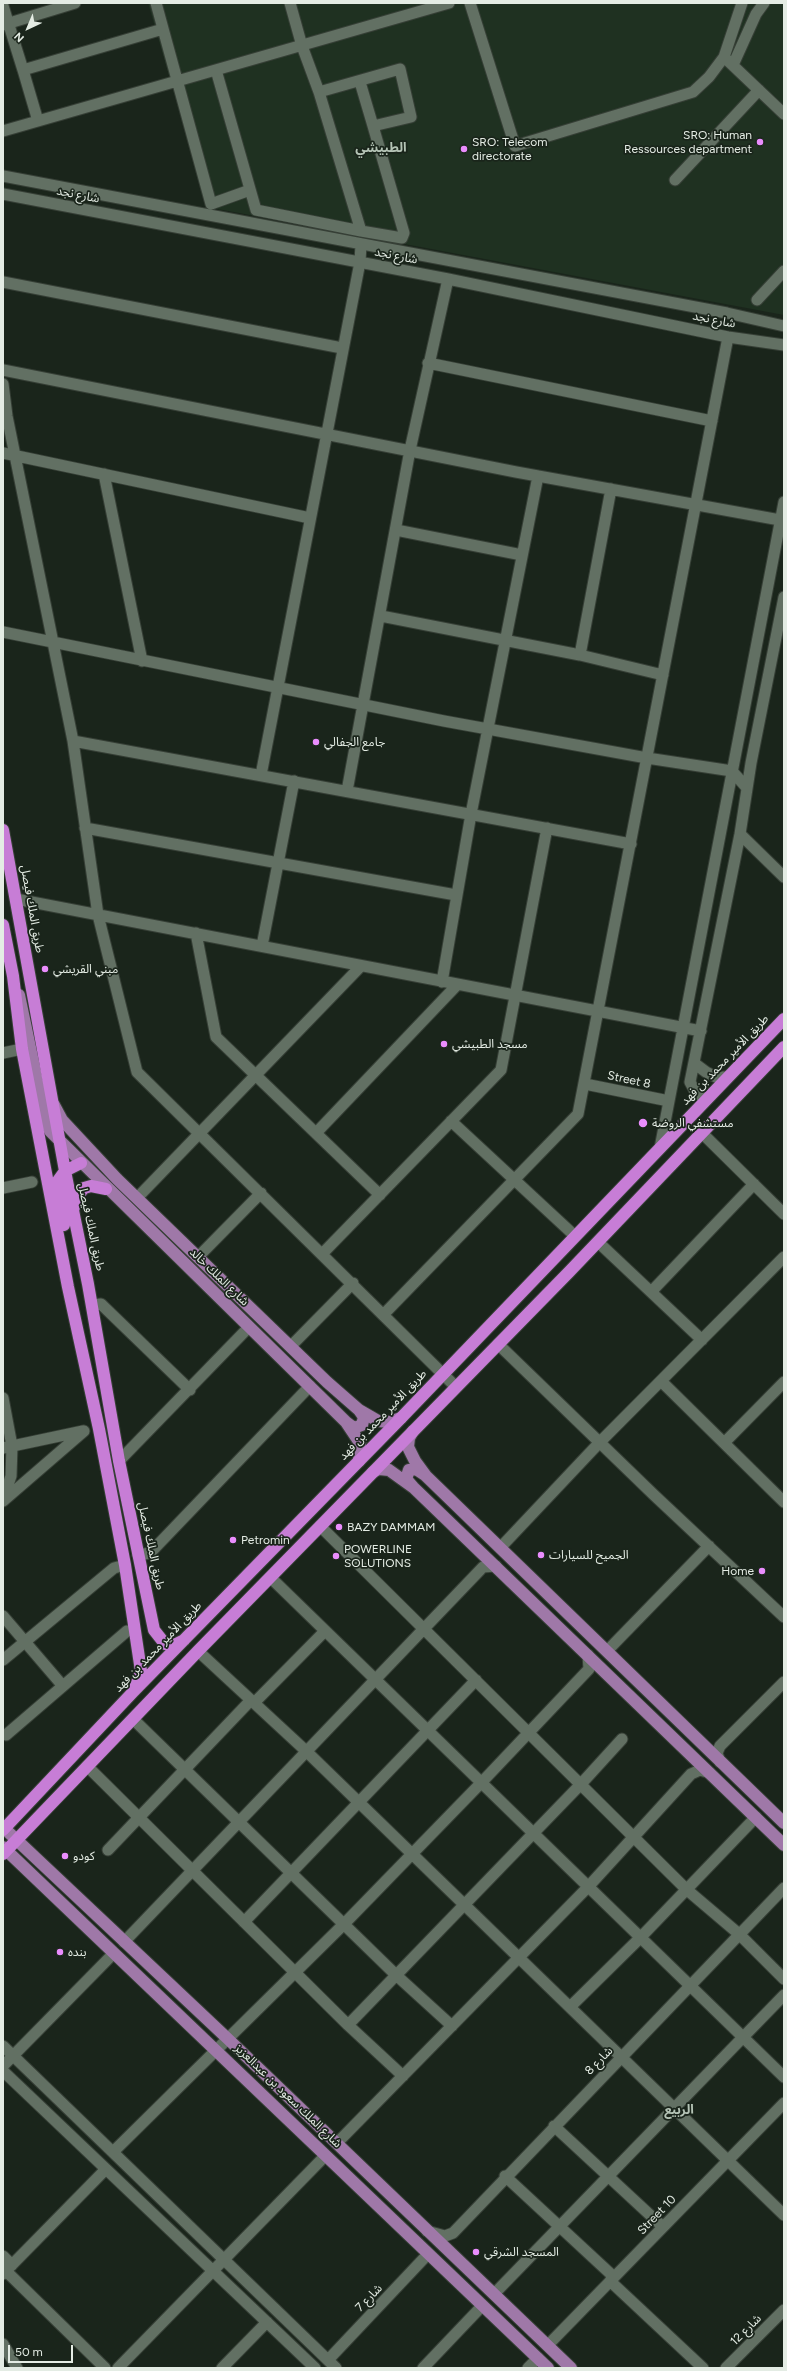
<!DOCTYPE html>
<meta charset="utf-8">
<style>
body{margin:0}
#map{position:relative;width:787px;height:2371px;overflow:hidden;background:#1a251b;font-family:Figtree,sans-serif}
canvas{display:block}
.frame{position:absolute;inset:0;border:4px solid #e4ece4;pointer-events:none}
.north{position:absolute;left:8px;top:8px;width:40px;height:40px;-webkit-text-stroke:3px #1a251b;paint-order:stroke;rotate:224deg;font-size:11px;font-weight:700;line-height:16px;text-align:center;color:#e4ece4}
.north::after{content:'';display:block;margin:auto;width:14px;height:18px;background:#e4ece4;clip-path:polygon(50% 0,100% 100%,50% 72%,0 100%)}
.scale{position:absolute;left:8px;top:2345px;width:65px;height:18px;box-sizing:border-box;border:2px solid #e4ece4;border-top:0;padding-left:5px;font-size:12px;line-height:14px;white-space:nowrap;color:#e4ece4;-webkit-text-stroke:3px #1a251b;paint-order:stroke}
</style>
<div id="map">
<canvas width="787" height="2371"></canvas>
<div class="frame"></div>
<div class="north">N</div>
<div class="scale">50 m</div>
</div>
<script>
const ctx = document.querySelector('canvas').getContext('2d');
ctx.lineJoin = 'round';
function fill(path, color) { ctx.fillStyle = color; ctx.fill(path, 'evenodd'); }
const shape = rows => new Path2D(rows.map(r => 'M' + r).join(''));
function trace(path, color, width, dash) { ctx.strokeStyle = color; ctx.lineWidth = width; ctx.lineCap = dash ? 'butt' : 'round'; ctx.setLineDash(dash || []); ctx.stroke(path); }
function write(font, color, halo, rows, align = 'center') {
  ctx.font = font + ' Figtree,"Noto Sans Arabic",sans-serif'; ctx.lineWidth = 3.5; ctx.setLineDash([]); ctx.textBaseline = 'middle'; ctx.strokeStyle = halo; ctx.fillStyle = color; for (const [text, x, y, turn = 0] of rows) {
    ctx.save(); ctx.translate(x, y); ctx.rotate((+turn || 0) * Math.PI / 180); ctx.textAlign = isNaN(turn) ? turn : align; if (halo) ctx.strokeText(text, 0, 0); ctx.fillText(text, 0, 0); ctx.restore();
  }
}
const built = shape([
 [148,3,784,3,784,315,207,207]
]);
const minor = shape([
 [156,3,211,204,250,190],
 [290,3,302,46,319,92],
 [470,3,515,146,693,92,709,77,724,57,742,3],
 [3,6,23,70],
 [3,25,75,3],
 [724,57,784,114],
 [733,65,756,14,764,3],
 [216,70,256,210,361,231,402,238,404,233,373,126,411,117,400,69,319,92,361,231],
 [360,82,373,126],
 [38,121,23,70,163,29],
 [3,131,449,3],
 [3,176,727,313,784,326],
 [675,180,759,90],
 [3,194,448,279,728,337,784,345],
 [3,282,342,348],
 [757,300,784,271],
 [428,363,712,421],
 [3,370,516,472,780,520],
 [3,384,7,416,73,741,98,915,137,1072,456,1387],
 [3,453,310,518],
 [104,474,142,661],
 [396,530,522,555],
 [381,616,580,655,663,675],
 [3,632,444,721,647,758,732,771,747,788],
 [580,655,611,489],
 [73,741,631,844],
 [261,775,360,262,361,244],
 [347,791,410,450,448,279],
 [85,828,456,895],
 [740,834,784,877],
 [16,899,701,1031],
 [196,933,216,1037,380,1195],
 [262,946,294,781],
 [442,982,471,814,538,476],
 [3,1053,22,1049],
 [694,1063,706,1072,716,1077,728,1077],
 [585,1084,669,1101],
 [706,1099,696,1093,690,1082,740,834,751,763,784,597],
 [451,1121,575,1236],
 [316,1133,457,985],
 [702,1133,784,1214],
 [660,1148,784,502],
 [3,1188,32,1182],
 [137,1198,361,966],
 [598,1242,702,1340],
 [323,1253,501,1070,547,828],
 [198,1257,261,1193],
 [651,1292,754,1184],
 [92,1305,101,1304,190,1390],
 [384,1314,578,1114,728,337],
 [498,1344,654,1495,784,1617],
 [291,1346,353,1283],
 [661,1381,784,1502],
 [3,1398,12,1446,11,1476,3,1500],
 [724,1443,784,1382],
 [3,1448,83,1431],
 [119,1461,249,1327],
 [3,1501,84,1431],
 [320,1526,686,1889,739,1934,784,1979],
 [500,1548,600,1442,784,1257],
 [138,1555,150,1553,310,1386],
 [271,1578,784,2077],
 [3,1616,62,1685],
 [198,1651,306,1751,784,2215],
 [607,1651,709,1546],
 [3,1660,114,1568,125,1565],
 [254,1703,325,1631],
 [133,1719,396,1975,452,2026],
 [6,1735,127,1631],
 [720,1762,717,1753,720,1746,784,1682],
 [87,1766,348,2025,403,2076],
 [108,1850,251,1700],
 [244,1922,476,1680],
 [124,1942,483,1567,496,1566],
 [570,2007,640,1938,756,1817],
 [348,2025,581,1784,622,1739],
 [3,2046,336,2368],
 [3,2066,113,1954],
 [3,2071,315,2368],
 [554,2126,663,2227],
 [337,2143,588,1887,691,1774,700,1770,710,1773],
 [113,2152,344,1924,481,1783,589,1669,588,1655],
 [505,2176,614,2277],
 [427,2231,445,2236,453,2233,784,1888],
 [3,2256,12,2265],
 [6,2271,105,2368],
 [3,2274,106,2169],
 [610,2281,703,2368],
 [494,2294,784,1995],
 [3,2344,17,2368],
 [548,2345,784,2103],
 [328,2360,428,2254],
 [118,2368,325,2156],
 [222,2368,267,2322],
 [423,2368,482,2306],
 [528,2368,538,2358],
 [726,2368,784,2310]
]);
const major = shape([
 [19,995,45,1119,50,1131,346,1422,360,1443,359,1461],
 [54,1105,62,1120,117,1179,327,1382,359,1410,378,1421,390,1422,401,1418],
 [346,1422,354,1428,362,1425,364,1417,359,1410],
 [413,1431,409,1438,408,1447,415,1461,426,1476,784,1823],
 [373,1472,379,1469,389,1470,414,1488,784,1845],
 [413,1487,406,1479,409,1470,416,1469,425,1475],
 [3,1827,228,2039,571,2368],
 [3,1847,548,2368]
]);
const highway = shape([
 [3,830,65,1171,88,1284,119,1461,154,1630,165,1644,174,1645,184,1640],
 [3,925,13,976,22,1049,68,1287,99,1429,125,1565,141,1671,135,1688],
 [73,1210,78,1195,84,1188,91,1186,106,1189],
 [64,1225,57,1182,65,1171,81,1163],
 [3,1830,133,1692,401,1418,784,1019],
 [3,1854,198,1651,569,1272,784,1047]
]);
const markers = [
 [760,142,4,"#ea8dfd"],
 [464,149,4,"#ea8dfd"],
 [316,742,4,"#ea8dfd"],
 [45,969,4,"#ea8dfd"],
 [444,1044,4,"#ea8dfd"],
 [643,1123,5,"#ea8dfd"],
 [339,1527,4,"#ea8dfd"],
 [233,1540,4,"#ea8dfd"],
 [541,1555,4,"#ea8dfd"],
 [336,1556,4,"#ea8dfd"],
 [762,1571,4,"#ea8dfd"],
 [65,1856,4,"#ea8dfd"],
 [60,1952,4,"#ea8dfd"],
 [476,2252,4,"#ea8dfd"]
];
const poiNames = [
 ["SRO: Human",752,135,"right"],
 ["Ressources department",752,149,"right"],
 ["SRO: Telecom",472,142],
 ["directorate",472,156],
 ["جامع الجفالي",324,742],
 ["مبني القريشي",53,969],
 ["مسجد الطبيشي",452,1044],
 ["مستشفي الروضة",652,1123],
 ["BAZY DAMMAM",347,1527],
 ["Petromin",241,1540],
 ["POWERLINE",344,1549],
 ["SOLUTIONS",344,1563],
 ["الجميح للسيارات",549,1555],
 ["Home",754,1571,"right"],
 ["كودو",73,1856],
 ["بنده",68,1952],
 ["المسجد الشرقي",484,2252]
];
const streetNames = [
 ["شارع نجد",78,195,11],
 ["شارع نجد",396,256,11],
 ["شارع نجد",714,320,11],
 ["طريق الملك فيصل",32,909,80],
 ["طريق الأمير محمد بن فهد",725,1060,-46],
 ["Street 8",629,1080,12],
 ["طريق الملك فيصل",91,1227,78],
 ["شارع الملك خالد",219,1277,44],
 ["طريق الأمير محمد بن فهد",383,1415,-46],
 ["طريق الملك فيصل",151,1546,78],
 ["طريق الأمير محمد بن فهد",158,1647,-46],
 ["شارع 8",599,2061,-46],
 ["شارع الملك سعود بن عبدالعزيز",288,2096,44],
 ["Street 10",657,2215,-46],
 ["شارع 7",369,2298,-46],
 ["شارع 12",746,2330,-45]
];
const neighbourhoodNames = [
 ["الطبيشي",381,148],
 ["الربيع",679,2110]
];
fill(built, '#1f3121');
trace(minor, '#363f36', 13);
trace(major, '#363f36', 14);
trace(highway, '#363f36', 14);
trace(minor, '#627063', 11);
trace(major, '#9f78a8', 12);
trace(highway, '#c77dd6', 12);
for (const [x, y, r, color] of markers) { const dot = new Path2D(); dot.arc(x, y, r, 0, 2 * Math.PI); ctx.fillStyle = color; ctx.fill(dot); trace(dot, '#1a251b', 1.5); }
write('12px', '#e4ece4', '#1a251b', poiNames, 'left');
write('12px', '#e4ece4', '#1a251b', streetNames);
write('bold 13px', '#b4c3b5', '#1a251b', neighbourhoodNames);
</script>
